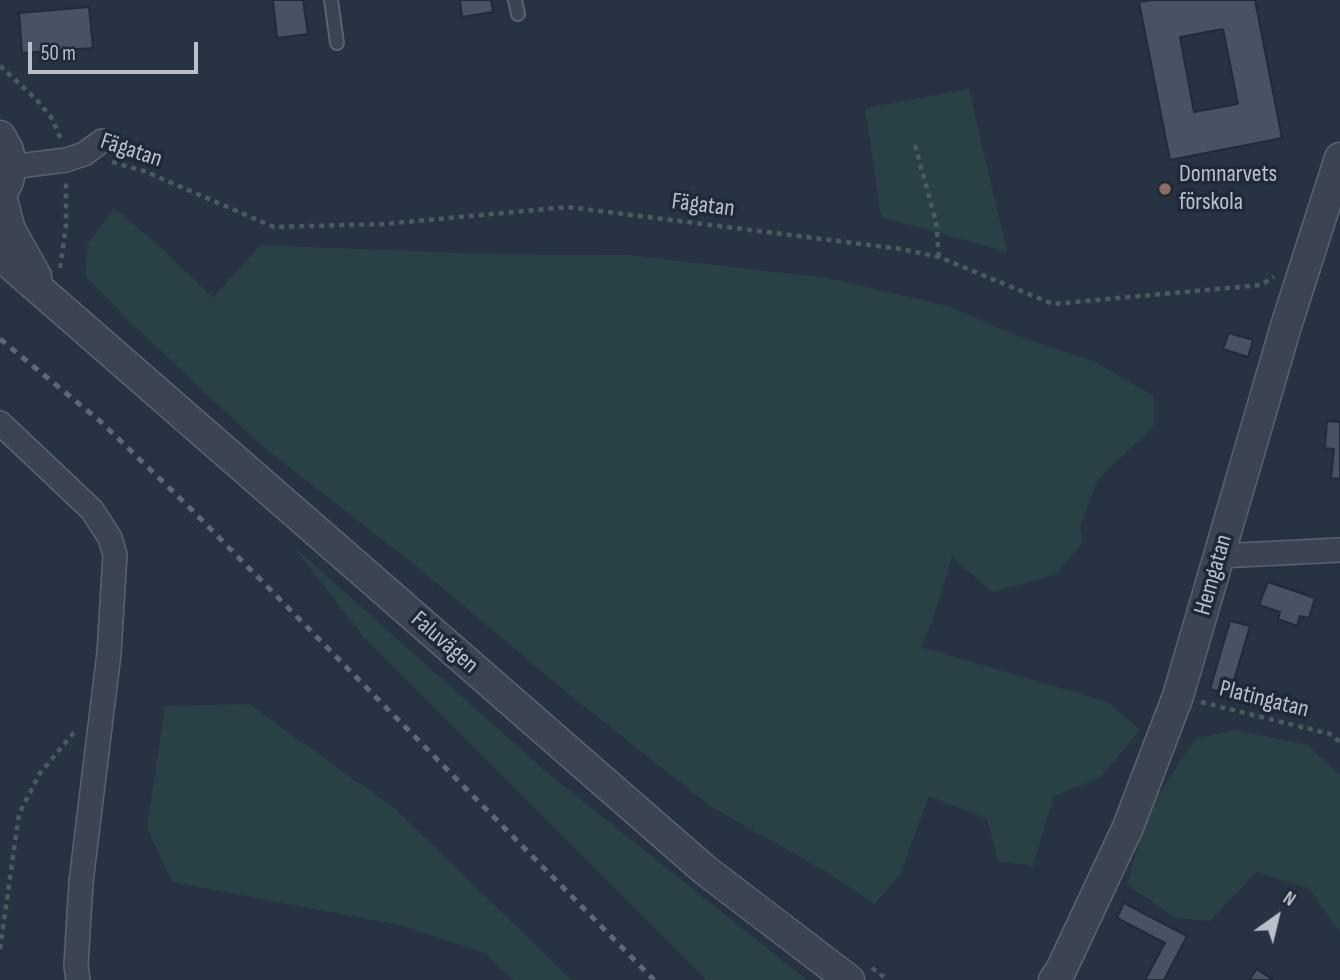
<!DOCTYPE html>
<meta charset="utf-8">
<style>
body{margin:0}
#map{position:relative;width:1340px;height:980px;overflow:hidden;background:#273243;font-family:"Sofia Sans Condensed",sans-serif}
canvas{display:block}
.north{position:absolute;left:1242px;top:882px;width:70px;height:70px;-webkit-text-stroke:5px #202938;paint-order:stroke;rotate:34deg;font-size:19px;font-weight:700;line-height:28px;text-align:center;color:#b9c0cc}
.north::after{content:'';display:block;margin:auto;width:24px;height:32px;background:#b9c0cc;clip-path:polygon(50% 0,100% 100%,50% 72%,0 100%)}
.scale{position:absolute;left:28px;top:42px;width:170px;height:32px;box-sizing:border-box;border:4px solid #b9c0cc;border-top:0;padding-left:9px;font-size:21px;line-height:24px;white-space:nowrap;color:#b9c0cc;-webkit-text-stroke:5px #202938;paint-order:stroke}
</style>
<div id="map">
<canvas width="1340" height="980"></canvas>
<div class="north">N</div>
<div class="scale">50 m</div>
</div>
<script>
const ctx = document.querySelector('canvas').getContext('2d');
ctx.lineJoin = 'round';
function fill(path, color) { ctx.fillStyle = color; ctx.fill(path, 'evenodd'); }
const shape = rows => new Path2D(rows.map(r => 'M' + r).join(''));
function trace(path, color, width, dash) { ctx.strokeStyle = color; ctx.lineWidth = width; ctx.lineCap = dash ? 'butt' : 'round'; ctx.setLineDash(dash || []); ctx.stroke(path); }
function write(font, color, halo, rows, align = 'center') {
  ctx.font = font + ' "Sofia Sans Condensed",sans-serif'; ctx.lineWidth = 7; ctx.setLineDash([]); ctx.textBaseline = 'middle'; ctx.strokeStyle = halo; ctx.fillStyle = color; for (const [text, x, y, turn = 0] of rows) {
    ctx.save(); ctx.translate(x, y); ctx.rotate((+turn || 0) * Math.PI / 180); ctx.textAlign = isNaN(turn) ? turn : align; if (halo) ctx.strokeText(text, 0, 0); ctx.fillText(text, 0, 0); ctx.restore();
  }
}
const green = shape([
 [969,89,1007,252,881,217,865,108],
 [114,208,158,245,213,298,260,245,486,254,628,255,828,278,948,306,1023,338,1093,361,1154,396,1154,426,1098,479,1080,526,1083,542,1055,575,992,592,952,557,933,620,921,647,1108,702,1140,730,1100,778,1054,796,1033,866,998,861,987,819,929,796,900,875,874,904,825,871,710,806,570,695,415,565,261,445,130,322,86,277,87,245],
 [293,546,544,770,807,980,706,980,366,640],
 [249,704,394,808,572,980,513,980,486,954,404,926,172,882,147,828,165,706],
 [1235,730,1307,745,1340,775,1340,932,1308,888,1256,872,1210,921,1175,918,1127,884,1149,809,1196,738]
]);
const building = shape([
 [273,0,303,0,308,34,277,38,273,0],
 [460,0,491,0,493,12,462,17,460,0],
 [1152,0,1255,0,1282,138,1170,160,1139,2,1152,0],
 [1223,29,1238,104,1194,112,1180,37,1223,29],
 [89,7,93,48,22,53,19,13,89,7],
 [1229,333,1253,340,1248,357,1223,349,1229,333],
 [1327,421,1340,422,1340,479,1331,478,1334,449,1325,448,1327,421],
 [1268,582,1315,598,1309,618,1300,616,1297,626,1278,619,1280,612,1259,605,1268,582],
 [1230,621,1250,626,1230,694,1210,689,1230,621],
 [1124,903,1187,936,1164,980,1145,980,1165,943,1117,918,1124,903],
 [1257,969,1273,980,1249,980,1257,969]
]);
const path = shape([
 [0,66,36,99,51,117,61,139],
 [915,145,936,222,939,257],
 [112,162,144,171,274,227,384,224,568,207,901,249,939,257,1053,304,1261,285,1274,277],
 [60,268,66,226,66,182],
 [1201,702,1330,734,1340,742],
 [0,949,19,814,40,773,77,729],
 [872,968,888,980]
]);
const service = shape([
 [331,0,337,43],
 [515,0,518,14]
]);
const minor = shape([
 [11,167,66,160,84,154,102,141],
 [0,423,92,510,110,538,115,555,109,653,81,882,76,965,78,980],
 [1220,556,1340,550]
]);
const tertiary = shape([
 [0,136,8,150,11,167,8,181,0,197],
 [1,196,10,230,36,276],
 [0,255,705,870,849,980],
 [1054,980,1061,970,1128,827,1178,696,1286,326,1340,158]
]);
const rail = shape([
 [0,339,100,421,188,506,654,980]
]);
const markers = [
 [1165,189,7,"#8d6e63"]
];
const streetNames = [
 ["Fägatan",131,151,18],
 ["Fägatan",703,206,7],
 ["Hemgatan",1214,575,-74],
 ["Faluvägen",444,643,41],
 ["Platingatan",1264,700,14]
];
const poiNames = [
 ["Domnarvets",1179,175],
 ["förskola",1179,203]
];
fill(green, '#294044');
fill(building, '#475265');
trace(building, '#222b3a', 2);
trace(service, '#5a6270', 16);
trace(minor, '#5a6270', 26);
trace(tertiary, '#5a6270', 33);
trace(path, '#485c60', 4.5, [5, 5]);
trace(service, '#3c4453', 12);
trace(minor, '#3c4453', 23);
trace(tertiary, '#3c4453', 30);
trace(rail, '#5e6879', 5, [7, 7]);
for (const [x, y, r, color] of markers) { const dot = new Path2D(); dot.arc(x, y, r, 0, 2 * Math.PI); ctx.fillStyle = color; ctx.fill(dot); trace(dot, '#202938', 2.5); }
write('24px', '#b9c0cc', '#202938', streetNames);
write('24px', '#b9c0cc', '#202938', poiNames, 'left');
</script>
